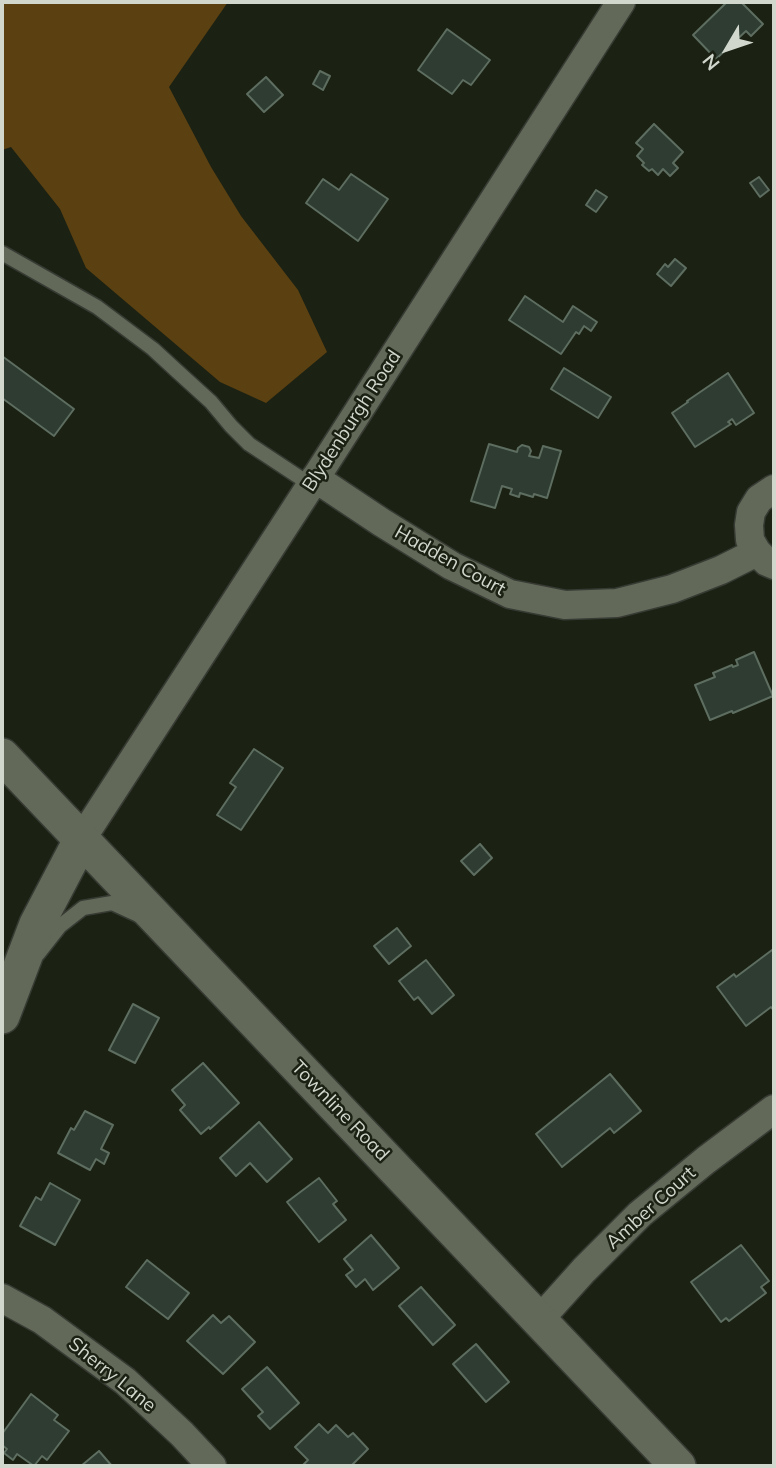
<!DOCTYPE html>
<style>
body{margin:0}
#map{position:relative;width:776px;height:1468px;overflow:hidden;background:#1b2113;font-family:Mulish,sans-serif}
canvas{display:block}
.frame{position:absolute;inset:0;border:4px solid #d2d7cd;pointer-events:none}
.north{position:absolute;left:692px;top:14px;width:70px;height:70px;-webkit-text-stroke:5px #1b2113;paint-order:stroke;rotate:231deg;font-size:19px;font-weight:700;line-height:28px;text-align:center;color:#d2d7cd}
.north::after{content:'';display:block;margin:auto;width:24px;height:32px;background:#d2d7cd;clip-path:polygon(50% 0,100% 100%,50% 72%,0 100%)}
</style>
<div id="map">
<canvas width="776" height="1468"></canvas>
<div class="frame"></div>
<div class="north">N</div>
</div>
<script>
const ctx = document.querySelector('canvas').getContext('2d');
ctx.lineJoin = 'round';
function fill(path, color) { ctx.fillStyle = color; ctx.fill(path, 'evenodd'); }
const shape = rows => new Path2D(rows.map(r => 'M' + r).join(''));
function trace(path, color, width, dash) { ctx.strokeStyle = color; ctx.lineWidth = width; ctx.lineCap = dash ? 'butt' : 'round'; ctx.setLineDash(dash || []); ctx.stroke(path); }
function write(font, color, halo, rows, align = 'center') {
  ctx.font = font + ' Mulish,sans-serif'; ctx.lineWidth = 5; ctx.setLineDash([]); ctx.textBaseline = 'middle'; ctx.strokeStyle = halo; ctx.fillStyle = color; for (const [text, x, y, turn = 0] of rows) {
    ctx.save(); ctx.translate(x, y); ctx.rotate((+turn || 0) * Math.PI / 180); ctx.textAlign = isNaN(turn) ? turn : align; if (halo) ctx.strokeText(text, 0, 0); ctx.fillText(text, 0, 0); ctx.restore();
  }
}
const forest = shape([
 [2,2,228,2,169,87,211,167,241,216,298,290,327,352,266,403,220,382,86,268,60,209,11,147,2,150]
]);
const building = shape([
 [727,2,741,2,763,24,751,36,746,31,716,59,693,35,727,2],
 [447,29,490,60,471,85,463,80,452,94,418,70,447,29],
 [320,71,330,76,323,90,313,84,320,71],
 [266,77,283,95,264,112,247,94,266,77],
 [654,124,683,152,673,163,678,168,670,176,663,169,658,175,652,169,649,171,642,165,644,163,637,156,643,149,636,143,654,124],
 [351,174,388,199,358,241,306,203,323,179,339,190,351,174],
 [759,177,769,190,760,197,750,183,759,177],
 [596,190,607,197,596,212,586,205,596,190],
 [675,259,686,268,671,286,657,274,665,264,668,267,675,259],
 [525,296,563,322,573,306,597,322,591,331,584,326,579,334,576,332,561,354,509,320,525,296],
 [2,356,74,409,54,436,2,398,2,356],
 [564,368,611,397,598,418,551,389,564,368],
 [728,373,754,413,736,425,732,419,728,422,731,424,695,447,672,413,688,402,687,401,728,373],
 [489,444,517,452,518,448,522,445,529,447,531,451,529,456,539,458,543,446,561,451,547,498,534,494,533,497,520,493,519,497,510,494,512,489,502,486,495,508,471,501,489,444],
 [754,652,773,696,733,713,732,711,710,720,695,685,715,677,713,673,732,665,733,667,738,665,736,660,754,652],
 [254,749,283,768,241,830,217,815,236,787,230,783,254,749],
 [480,844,492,858,474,875,461,861,480,844],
 [397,928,411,946,389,964,374,946,397,928],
 [772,950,774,953,774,1011,771,1007,746,1026,717,987,734,974,736,977,772,950],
 [426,960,454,995,432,1014,418,997,414,1000,399,981,426,960],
 [133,1004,159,1018,135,1063,109,1050,133,1004],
 [203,1063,239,1103,210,1129,209,1127,201,1134,180,1110,185,1105,172,1090,203,1063],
 [610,1074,641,1111,614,1133,610,1128,562,1167,536,1134,610,1074],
 [85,1111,113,1125,101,1149,109,1153,104,1164,96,1159,90,1170,58,1153,71,1128,74,1130,85,1111],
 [259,1122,292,1159,267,1182,250,1163,236,1176,220,1158,259,1122],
 [319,1178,337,1201,333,1204,346,1220,319,1242,287,1202,319,1178],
 [50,1183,80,1200,55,1245,20,1226,36,1197,41,1200,50,1183],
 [371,1235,399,1268,373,1290,365,1279,356,1287,346,1275,353,1270,344,1259,371,1235],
 [741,1245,769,1281,761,1287,766,1293,729,1321,726,1318,721,1322,691,1282,741,1245],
 [147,1260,189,1293,168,1319,126,1287,147,1260],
 [421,1287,455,1325,433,1345,399,1306,421,1287],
 [213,1315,221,1323,229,1316,255,1342,223,1374,187,1341,213,1315],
 [476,1344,509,1382,486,1402,453,1364,476,1344],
 [267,1367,299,1403,270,1429,258,1416,263,1412,242,1389,267,1367],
 [31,1394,58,1415,54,1420,69,1431,47,1460,42,1456,34,1466,17,1454,13,1460,4,1453,7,1449,2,1445,2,1434,31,1394],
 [319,1424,328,1433,336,1425,348,1437,353,1433,368,1449,351,1466,305,1466,303,1465,308,1460,295,1447,319,1424],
 [99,1451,112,1466,81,1466,99,1451]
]);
const service = shape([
 [2,253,97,307,153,349,178,372,211,402,231,426,249,444,311,485],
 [38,954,60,926,83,908,112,903,138,915]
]);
const minor = shape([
 [315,478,381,522,452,566,510,594,565,605,617,603,672,589,721,570,757,552],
 [774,489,759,499,751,512,749,525,750,540,757,552,767,562,774,565],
 [81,840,311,485,621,2],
 [2,1298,42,1320,125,1381,182,1434,212,1466],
 [540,1319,584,1270,640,1214,706,1160,774,1109]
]);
const tertiary = shape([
 [2,756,678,1466],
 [2,1016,37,924,81,840]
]);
const streetNames = [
 ["Blydenburgh Road",352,421,-57],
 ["Hadden Court",450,561,29],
 ["Townline Road",340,1111,46],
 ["Amber Court",651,1208,-42],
 ["Sherry Lane",112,1375,39]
];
fill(forest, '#5b4011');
fill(building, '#2e3c31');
trace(building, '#5d6d60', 2);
trace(service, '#373b33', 17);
trace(minor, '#373b33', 31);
trace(tertiary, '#373b33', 38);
trace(service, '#626959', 14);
trace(minor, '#626959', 28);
trace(tertiary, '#626959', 35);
write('19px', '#d2d7cd', '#1b2113', streetNames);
</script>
